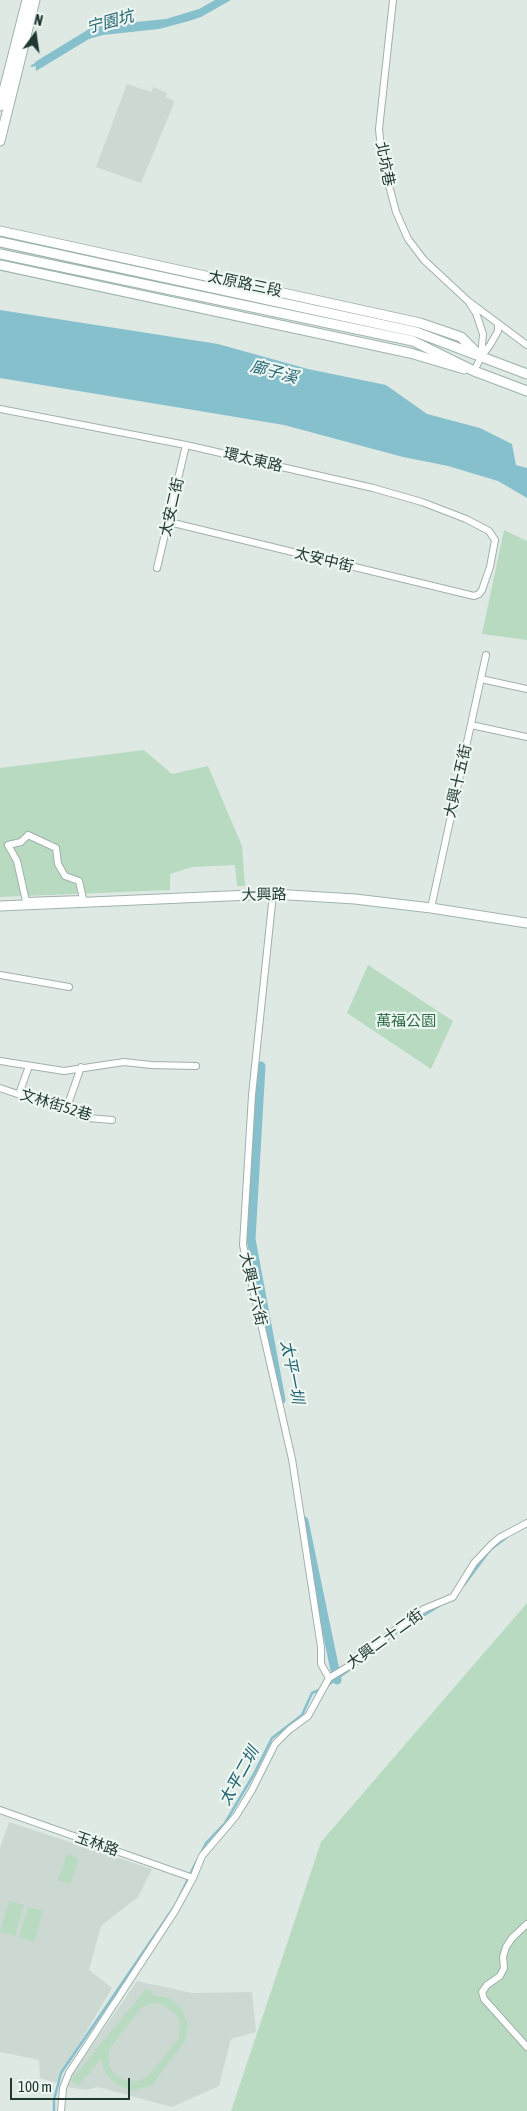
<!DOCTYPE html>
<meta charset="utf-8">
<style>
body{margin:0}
#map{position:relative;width:527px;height:2111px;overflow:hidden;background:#dee9e4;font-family:"Asap Condensed",sans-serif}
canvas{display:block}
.north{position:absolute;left:10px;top:10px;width:50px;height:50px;-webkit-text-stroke:4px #eef6f2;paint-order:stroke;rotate:14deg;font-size:14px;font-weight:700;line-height:20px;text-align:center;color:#203832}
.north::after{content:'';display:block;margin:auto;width:18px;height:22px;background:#203832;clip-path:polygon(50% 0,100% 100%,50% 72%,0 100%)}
.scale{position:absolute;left:10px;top:2078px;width:120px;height:22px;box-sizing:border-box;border:2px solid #203832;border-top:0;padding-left:6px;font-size:15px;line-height:18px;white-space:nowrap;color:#203832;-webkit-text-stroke:4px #eef6f2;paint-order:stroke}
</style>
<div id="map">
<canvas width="527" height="2111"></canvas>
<div class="north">N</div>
<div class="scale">100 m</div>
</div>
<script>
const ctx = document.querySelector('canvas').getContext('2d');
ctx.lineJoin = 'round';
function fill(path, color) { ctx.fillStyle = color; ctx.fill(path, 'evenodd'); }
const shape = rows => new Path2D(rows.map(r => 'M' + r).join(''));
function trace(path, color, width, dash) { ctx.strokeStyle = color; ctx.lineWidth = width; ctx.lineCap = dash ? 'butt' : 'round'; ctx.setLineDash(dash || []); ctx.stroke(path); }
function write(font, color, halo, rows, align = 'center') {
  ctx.font = font + ' "Asap Condensed","Noto Sans TC",sans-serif'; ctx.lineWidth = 4.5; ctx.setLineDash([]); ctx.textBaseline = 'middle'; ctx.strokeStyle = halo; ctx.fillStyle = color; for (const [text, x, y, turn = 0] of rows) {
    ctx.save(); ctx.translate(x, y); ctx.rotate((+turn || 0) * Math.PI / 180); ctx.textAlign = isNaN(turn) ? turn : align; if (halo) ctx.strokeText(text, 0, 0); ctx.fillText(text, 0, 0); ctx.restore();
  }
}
const built = shape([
 [127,84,151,92,154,87,167,93,166,97,175,101,141,183,96,167],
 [9,1822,152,1869,138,1897,101,1926,89,1970,112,1988,56,2083,40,2078,39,2060,0,2052,0,1848],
 [137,1981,192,1993,252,1992,256,2032,231,2039,219,2086,172,2107,98,2087,86,2090,67,2087,71,2076]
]);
const green = shape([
 [504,530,527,541,527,640,482,634],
 [144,750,172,774,208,766,242,846,245,886,237,886,235,865,192,867,170,874,170,890,0,897,0,768],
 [368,965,453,1021,431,1069,347,1013],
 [527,1603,527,2111,231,2111,321,1842],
 [67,1854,79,1858,70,1884,58,1880],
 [9,1901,24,1905,15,1936,0,1932],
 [28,1907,43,1911,34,1942,19,1937],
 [146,1989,152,1992,152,1995,169,1998,182,2009,188,2025,185,2041,152,2085,148,2087,132,2090,117,2085,106,2074,101,2059,78,2086,71,2080],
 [151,2003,162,2004,175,2013,180,2022,179,2038,148,2076,139,2081,124,2080,115,2075,110,2067,108,2058,110,2048,141,2008]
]);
const water = shape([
 [215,0,231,0,201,17,189,21,159,29,103,35,89,39,36,71,35,62,89,29,105,25,166,19,199,9],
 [0,310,218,344,308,369,386,385,427,414,480,428,512,444,516,465,527,468,527,498,498,481,448,466,403,457,284,425,0,378]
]);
const stream = shape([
 [32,66,38,63],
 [464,1585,490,1550,507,1537],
 [397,1632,439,1606],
 [328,1685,352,1668],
 [201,1853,206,1843,225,1823,254,1774,272,1738,302,1715,312,1693,321,1689],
 [54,2111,54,2100,61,2073,176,1904,196,1862]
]);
const canal = shape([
 [261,1066,251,1239,281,1400],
 [304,1521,337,1680]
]);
const street = shape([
 [393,0,379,129,382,159,396,212,408,239,424,260,468,301,527,345],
 [470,304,476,313,483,334,481,357],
 [474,371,481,357,490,345,498,331,498,324],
 [0,409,186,445,373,488,422,502,466,519,489,531,495,540,490,567,482,590,479,594,474,596,169,522],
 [157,568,186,445],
 [481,679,527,689],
 [471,725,527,737],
 [28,835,56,848,58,864,65,876,79,881,83,899,26,901,17,861,8,845,21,842,28,835],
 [273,894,252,1095,243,1245,292,1459,321,1647,321,1664,329,1678],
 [431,908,486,655],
 [0,975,69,987],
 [0,1061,64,1071,124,1062,151,1065,196,1066],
 [0,1088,88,1118,112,1120],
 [19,1094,29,1066],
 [66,1110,81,1067],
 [329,1678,354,1663,396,1629,424,1609,453,1597,474,1563,491,1545,499,1538,527,1523],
 [0,1810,193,1878],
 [527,1924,512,1938,506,1947,503,1957,504,1968,500,1976,487,1985,482,1992,484,1999,527,2047],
 [61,2111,63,2088,69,2073,175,1911,193,1878,202,1856,236,1816,252,1790,275,1744,289,1730,308,1716,329,1678]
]);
const secondary = shape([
 [0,106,27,0],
 [0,141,35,0],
 [0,231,420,323,461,337,477,353],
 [0,242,416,332,527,374],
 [0,254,413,341,474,371,527,391],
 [0,265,410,353,464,369],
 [0,906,273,894,355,899,431,908,527,923]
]);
const streetNames = [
 ["北坑巷",385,164,79],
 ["太原路三段",245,284,12],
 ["環太東路",253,460,13],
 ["太安二街",172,507,-77],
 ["太安中街",324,560,14],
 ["大興十五街",458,781,-77],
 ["大興路",264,895,-1],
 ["文林街52巷",56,1105,17],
 ["大興十六街",253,1289,77],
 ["大興二十二街",385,1639,-36],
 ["玉林路",97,1844,19]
];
const parkNames = [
 ["萬福公園",406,1021]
];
const waterNames = [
 ["宁園坑",110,22,-15],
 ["廍子溪",274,372,15],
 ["太平一圳",292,1372,79],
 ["太平二圳",239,1776,-61]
];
fill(built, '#ccd9d3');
fill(green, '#b7dac1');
fill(water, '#87c0cd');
trace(stream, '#87c0cd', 2.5);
trace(canal, '#87c0cd', 9);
trace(street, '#a1b0ab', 8);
trace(secondary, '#9eb4ac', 11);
trace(street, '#fff', 6);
trace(secondary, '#fff', 9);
write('15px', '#203832', '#eef6f2', streetNames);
write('15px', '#2c6d47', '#eef6f2', parkNames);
write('italic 16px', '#1d6170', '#eef6f2', waterNames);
</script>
